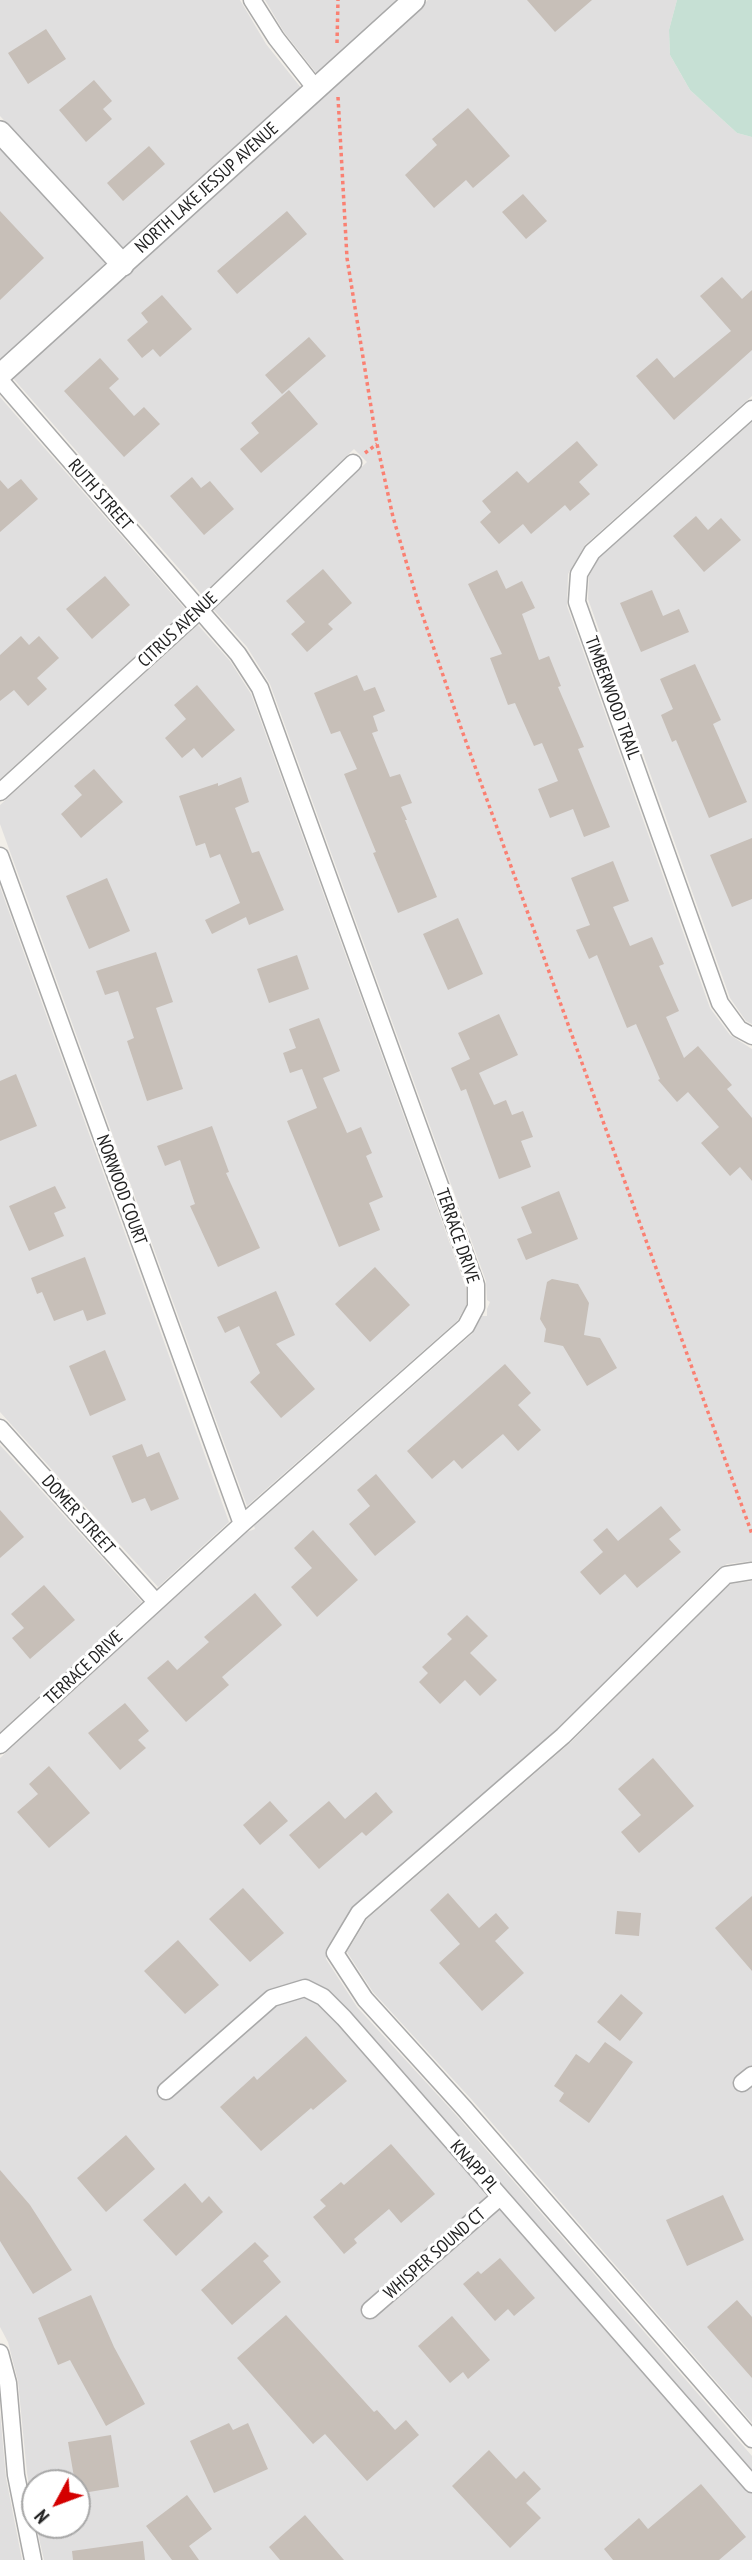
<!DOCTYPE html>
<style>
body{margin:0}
#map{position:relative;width:752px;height:2560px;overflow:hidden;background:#f2efe9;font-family:"PT Sans Narrow",sans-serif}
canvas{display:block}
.north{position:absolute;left:21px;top:2469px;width:70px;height:70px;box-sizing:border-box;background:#fff;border:2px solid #a7a7a7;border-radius:50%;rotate:229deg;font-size:19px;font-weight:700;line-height:28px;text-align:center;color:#222}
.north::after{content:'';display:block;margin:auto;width:24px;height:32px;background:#d40000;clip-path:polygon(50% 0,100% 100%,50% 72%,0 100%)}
</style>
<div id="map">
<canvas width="752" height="2560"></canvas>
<div class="north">N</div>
</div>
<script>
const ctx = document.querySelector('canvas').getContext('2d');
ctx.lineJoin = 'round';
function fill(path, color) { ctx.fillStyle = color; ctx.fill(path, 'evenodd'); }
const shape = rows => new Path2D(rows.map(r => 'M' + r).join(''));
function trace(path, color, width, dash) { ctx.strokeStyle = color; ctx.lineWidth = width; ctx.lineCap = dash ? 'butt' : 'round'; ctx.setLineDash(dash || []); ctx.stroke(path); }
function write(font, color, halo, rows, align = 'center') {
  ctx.font = font + ' "PT Sans Narrow",sans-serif'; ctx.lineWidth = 6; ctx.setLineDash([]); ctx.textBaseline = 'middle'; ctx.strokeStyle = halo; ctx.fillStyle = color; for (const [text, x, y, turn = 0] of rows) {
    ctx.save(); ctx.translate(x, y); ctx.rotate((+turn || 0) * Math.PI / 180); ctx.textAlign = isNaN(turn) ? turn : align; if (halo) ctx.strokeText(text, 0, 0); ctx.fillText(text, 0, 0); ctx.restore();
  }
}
const residential = shape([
 [0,0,240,0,266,44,302,89,125,250,0,116],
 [265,0,399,0,317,74,284,32],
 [428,0,677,0,669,30,670,55,690,90,737,133,752,137,752,396,585,545,568,574,567,606,710,1008,730,1035,752,1049,752,1561,727,1564,719,1568,557,1729,353,1906,326,1949,326,1959,357,2007,456,2115,752,2456,752,2560,44,2560,36,2525,77,2525,77,2483,35,2483,35,2521,27,2473,18,2381,8,2342,0,2327,0,1758,247,1532,255,1529,254,1526,472,1334,482,1316,487,1316,487,1309,490,1302,487,1300,486,1281,270,684,247,647,214,610,367,462,354,449,202,595,12,377],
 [0,148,109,265,0,363],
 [0,397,186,610,0,779],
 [752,422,752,1024,746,1021,730,998,588,599,589,576,599,558],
 [198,625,230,661,251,694,466,1288,466,1306,457,1321,247,1506,0,824,0,805],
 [0,887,229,1522,158,1587,0,1412],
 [0,1445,142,1602,0,1732],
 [752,1581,752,2423,472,2100,373,1992,347,1952,367,1919,570,1743,730,1584],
 [0,2412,6,2478,22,2560,0,2560]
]);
const wetland = shape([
 [677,0,752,0,752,137,737,133,690,90,670,55,669,30]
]);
const building = shape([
 [527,0,592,0,555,32],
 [46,29,66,59,28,84,8,53],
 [94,80,112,101,103,109,112,119,86,142,59,110],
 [468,108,510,156,473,188,466,180,434,208,405,175,437,145,432,139],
 [149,146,165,164,123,201,107,183],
 [523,194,547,221,526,239,502,212],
 [0,211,44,258,0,300],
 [287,211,307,234,237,294,217,271],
 [722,277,742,299,752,290,752,350,674,420,636,376,657,358,674,378,731,331,700,296],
 [162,295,192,329,160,357,153,349,142,358,127,340,148,322,141,313],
 [309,337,326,356,282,394,265,375],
 [100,358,119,379,109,388,134,416,144,407,160,424,124,457,64,391],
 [289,390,318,424,261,473,240,449,259,433,251,423],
 [577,441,598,465,579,482,590,494,570,511,565,505,531,534,523,524,499,544,480,522,491,512,482,501,517,471,528,483],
 [192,477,201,488,210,481,234,509,204,535,170,496],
 [21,479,38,499,0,532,0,480,8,489],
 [696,516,708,530,721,518,741,540,704,572,673,536],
 [323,569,352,603,328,624,333,629,307,652,291,634,305,622,286,601],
 [497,570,506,589,522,581,535,608,522,614,539,660,549,656,561,686,558,687,584,747,578,749,610,827,584,837,573,809,550,818,538,789,558,781,542,743,534,746,515,703,508,705,490,658,502,654,468,584],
 [105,576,130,605,92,639,66,609],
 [652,590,663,616,679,609,689,632,641,652,620,603],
 [21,636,29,645,39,636,59,658,37,678,47,689,28,706,14,690,0,701,0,655],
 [695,664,721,720,713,724,747,802,709,818,676,740,672,742,661,715,673,709,660,679],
 [357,675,364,691,375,687,385,711,373,716,378,731,372,733,390,777,400,774,412,803,401,807,407,820,405,820,437,897,398,913,373,853,376,852,344,774,357,769,340,731,331,734,314,693],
 [197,685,235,730,202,758,194,748,182,758,165,738,186,719,174,705],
 [94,769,123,802,81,838,61,814,82,795,74,786],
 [241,777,249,802,235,808,252,853,259,851,284,910,249,925,246,917,212,934,205,920,240,903,220,854,210,858,205,843,196,846,179,796,218,783,218,786],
 [752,838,752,899,732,907,710,855],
 [613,861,629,901,613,907,630,946,652,937,664,964,659,966,679,1011,666,1017,684,1058,698,1046,732,1085,727,1089,752,1118,752,1181,740,1167,730,1176,701,1143,719,1127,688,1092,677,1102,658,1080,660,1079,636,1024,627,1028,597,955,589,959,576,930,590,925,571,878],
 [107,878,130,931,89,949,66,896],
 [458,918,483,974,448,990,423,934],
 [156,952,173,1002,156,1008,183,1089,147,1101,127,1041,134,1038,118,991,105,995,96,971],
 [297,955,309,989,269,1003,257,969],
 [499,1014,518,1055,479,1073,494,1105,506,1100,512,1115,523,1111,533,1137,521,1141,531,1167,499,1179,466,1089,461,1091,451,1068,470,1059,458,1033],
 [319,1018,340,1071,323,1078,347,1133,361,1127,372,1153,366,1156,383,1197,369,1203,380,1230,339,1247,287,1121,317,1108,302,1069,290,1073,283,1053,296,1048,289,1029],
 [16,1074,37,1126,0,1141,0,1081],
 [212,1126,229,1172,226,1173,260,1248,218,1267,190,1206,195,1204,180,1160,165,1166,157,1146],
 [55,1186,66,1208,54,1213,64,1236,29,1251,9,1206],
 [559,1191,578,1239,526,1260,517,1239,532,1233,521,1207],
 [85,1257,106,1314,87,1321,83,1310,54,1321,42,1292,37,1294,31,1278],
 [375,1267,410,1305,370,1342,335,1304],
 [552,1279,578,1284,589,1303,584,1335,600,1338,617,1368,587,1386,563,1346,544,1342,546,1329,540,1319,547,1282],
 [276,1291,295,1335,276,1344,315,1389,281,1418,250,1382,260,1373,239,1326,225,1333,217,1317],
 [105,1350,126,1400,90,1416,69,1366],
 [505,1364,531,1393,518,1405,541,1430,518,1451,503,1434,462,1469,454,1460,432,1479,407,1451],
 [142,1444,147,1457,159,1452,179,1499,151,1511,145,1498,132,1503,112,1456],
 [376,1474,416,1522,375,1556,349,1524,370,1506,357,1490],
 [661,1506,681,1530,669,1539,681,1552,637,1588,625,1574,600,1595,580,1572,603,1552,593,1540,607,1528,618,1541],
 [0,1510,24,1537,0,1558],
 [313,1530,358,1580,317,1617,291,1587,312,1568,294,1548],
 [44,1585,75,1620,30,1659,12,1638,24,1628,11,1614],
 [255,1593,282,1625,222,1677,229,1685,186,1722,147,1678,168,1660,177,1670,209,1642,204,1637],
 [467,1615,488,1636,470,1653,497,1680,480,1696,465,1680,440,1704,419,1682,428,1673,422,1667,452,1639,447,1634],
 [125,1703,149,1731,138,1740,146,1748,120,1770,88,1733],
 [653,1758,694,1806,639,1853,621,1832,641,1815,618,1789],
 [49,1766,90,1813,49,1848,17,1812,38,1794,29,1784],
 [376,1792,393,1812,366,1836,362,1832,319,1869,289,1835,329,1801,345,1819],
 [270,1801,288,1821,260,1845,243,1825],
 [243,1888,284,1933,250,1962,209,1919],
 [448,1893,479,1928,496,1913,509,1928,495,1941,524,1973,482,2011,439,1963,460,1944,430,1910],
 [752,1896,752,1971,715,1928],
 [617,1911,641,1913,639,1936,615,1934],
 [178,1940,219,1985,185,2014,144,1971],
 [621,1994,643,2013,620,2041,597,2022],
 [306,2036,347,2081,313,2110,311,2108,261,2151,220,2107,254,2076,257,2080],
 [605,2042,633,2062,589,2123,559,2101,564,2093,554,2086,576,2054,589,2063],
 [126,2135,155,2169,106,2212,77,2178],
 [391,2144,435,2194,401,2223,389,2209,354,2239,357,2243,344,2254,313,2217,326,2206,320,2200,341,2182,344,2185],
 [0,2170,30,2205,72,2270,33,2294,0,2241],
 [185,2183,202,2203,209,2196,223,2212,176,2256,143,2220],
 [723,2195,744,2240,687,2266,666,2220],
 [255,2242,269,2256,263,2261,281,2282,232,2325,201,2290],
 [500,2258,535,2298,514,2316,508,2309,495,2321,463,2284,478,2271,481,2274],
 [91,2295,114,2347,145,2404,106,2426,70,2360,58,2365,38,2318],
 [737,2300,752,2317,752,2378,707,2327],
 [286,2315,374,2412,377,2410,395,2430,406,2420,419,2435,367,2481,325,2434,313,2444,237,2358],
 [452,2316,490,2360,468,2379,463,2372,450,2383,418,2346],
 [229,2423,233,2430,248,2423,268,2469,214,2493,190,2441],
 [111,2435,119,2487,77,2494,77,2483,75,2483,68,2442],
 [489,2450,516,2479,524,2471,541,2489,526,2503,541,2518,510,2548,452,2486],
 [701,2484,746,2537,719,2560,613,2560,604,2549,639,2518,648,2529],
 [187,2495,212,2529,189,2546,199,2560,172,2560,146,2526],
 [305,2515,344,2560,280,2560,269,2547],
 [143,2541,145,2560,73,2560,72,2551]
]);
const path = shape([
 [337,43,338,0],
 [338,97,347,258,377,444,393,517,418,602,460,725,752,1534],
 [365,453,377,444]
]);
const minor = shape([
 [252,0,276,38,316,89],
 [0,380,238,654,260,688,476,1285,476,1307,466,1326,242,1524,0,1745],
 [752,409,592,552,579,574,577,602,720,1003,739,1029,752,1036],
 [0,792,200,610,353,463],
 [0,856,242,1524],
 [0,1428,156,1602],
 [752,1571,726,1575,563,1736,359,1913,335,1953,365,1999,464,2108,752,2439],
 [742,2083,752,2075],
 [166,2091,272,1998,305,1988,323,1997,344,2018,752,2484],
 [370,2310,500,2197],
 [0,2353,8,2383,16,2475,33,2560]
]);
const tertiary = shape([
 [0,132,123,265],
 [0,375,414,0]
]);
const streetNames = [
 ["NORTH LAKE JESSUP AVENUE",207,188,-42],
 ["RUTH STREET",100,495,49],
 ["CITRUS AVENUE",178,630,-43],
 ["TIMBERWOOD TRAIL",612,698,70],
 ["NORWOOD COURT",121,1190,70],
 ["TERRACE DRIVE",457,1236,71],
 ["DOMER STREET",78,1515,48],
 ["TERRACE DRIVE",84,1668,-43],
 ["KNAPP PL",474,2167,49],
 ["WHISPER SOUND CT",435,2254,-41]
];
fill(residential, '#e0dfdf');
fill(wetland, '#c6e0d4');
fill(building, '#c7bfb8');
trace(minor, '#a9a9a9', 19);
trace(tertiary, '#a9a9a9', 24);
trace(path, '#fa8072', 3.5, [3.5, 3.5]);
trace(minor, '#fff', 16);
trace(tertiary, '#fff', 21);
write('18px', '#222', '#fff', streetNames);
</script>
